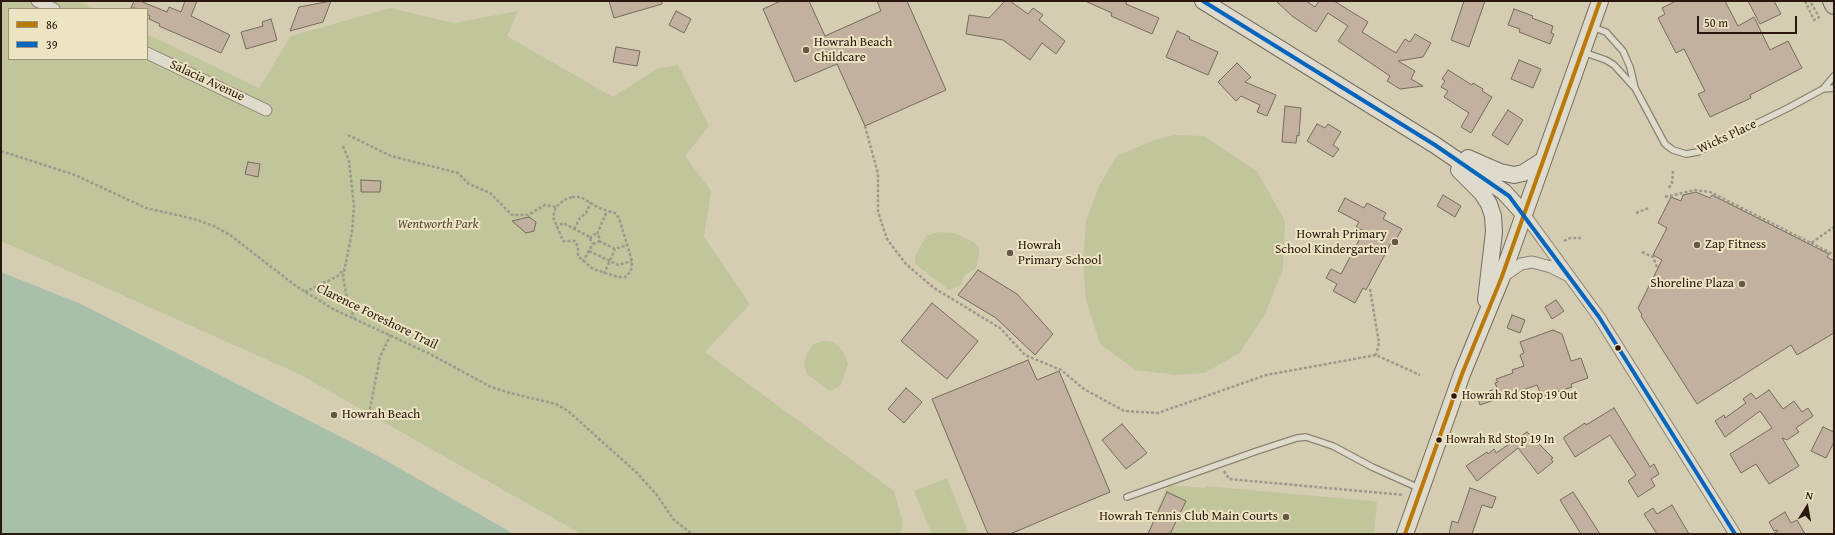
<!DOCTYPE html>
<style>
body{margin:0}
#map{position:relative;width:1835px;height:535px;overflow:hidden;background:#d5cdb2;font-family:"Gentium Book Plus",serif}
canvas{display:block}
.frame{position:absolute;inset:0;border:2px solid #2b170e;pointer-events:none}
.legend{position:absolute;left:8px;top:8px;width:140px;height:52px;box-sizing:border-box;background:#ede4c4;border:1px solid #9f927b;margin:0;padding:5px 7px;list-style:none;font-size:12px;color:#2b170e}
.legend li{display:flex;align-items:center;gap:8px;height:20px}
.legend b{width:20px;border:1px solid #9f927b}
.north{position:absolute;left:1787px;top:487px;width:40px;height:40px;-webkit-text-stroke:3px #ede4c4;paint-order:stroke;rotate:11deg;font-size:11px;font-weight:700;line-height:16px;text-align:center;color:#2b170e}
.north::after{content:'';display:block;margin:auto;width:14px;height:18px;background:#2b170e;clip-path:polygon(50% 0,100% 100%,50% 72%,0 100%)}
.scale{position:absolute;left:1697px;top:16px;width:100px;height:18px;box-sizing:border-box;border:2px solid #2b170e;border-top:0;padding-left:5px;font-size:12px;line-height:14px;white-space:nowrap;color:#2b170e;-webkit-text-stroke:3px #ede4c4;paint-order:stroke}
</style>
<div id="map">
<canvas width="1835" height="535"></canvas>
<div class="frame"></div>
<ul class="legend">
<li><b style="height:5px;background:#ba7b04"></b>86</li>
<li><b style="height:5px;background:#0065bd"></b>39</li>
</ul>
<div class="north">N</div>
<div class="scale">50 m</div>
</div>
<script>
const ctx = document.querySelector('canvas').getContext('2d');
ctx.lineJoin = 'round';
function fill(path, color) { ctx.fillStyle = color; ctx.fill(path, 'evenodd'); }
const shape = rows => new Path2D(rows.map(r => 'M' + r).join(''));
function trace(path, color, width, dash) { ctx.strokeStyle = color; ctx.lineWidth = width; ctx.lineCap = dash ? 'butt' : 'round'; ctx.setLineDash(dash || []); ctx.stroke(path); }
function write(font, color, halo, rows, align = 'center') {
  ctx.font = font + ' "Gentium Book Plus",serif'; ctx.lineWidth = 4; ctx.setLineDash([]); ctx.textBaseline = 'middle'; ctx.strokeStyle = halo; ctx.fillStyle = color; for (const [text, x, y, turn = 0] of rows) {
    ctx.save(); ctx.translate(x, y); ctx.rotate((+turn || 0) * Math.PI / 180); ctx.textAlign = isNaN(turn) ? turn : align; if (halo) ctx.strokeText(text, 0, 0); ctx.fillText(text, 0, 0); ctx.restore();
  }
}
const green = shape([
 [1,1,78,1,95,9,9,9,9,59,147,59,147,34,259,88,291,36,390,8,454,23,518,11,507,36,613,97,658,68,678,65,709,126,685,156,711,191,704,237,750,304,705,352,894,491,903,523,900,534,581,534,299,374,1,241],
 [1175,135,1204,136,1257,171,1285,221,1283,269,1265,314,1240,353,1205,373,1176,375,1136,370,1100,344,1086,300,1083,264,1086,221,1099,186,1117,156,1154,140],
 [939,232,954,233,974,242,980,250,976,268,964,276,961,285,949,290,915,264,915,256,926,236],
 [824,341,833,342,843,351,848,364,841,385,830,391,807,374,804,365,806,355,813,344],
 [947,478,969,534,932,534,914,491],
 [1168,485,1205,488,1205,486,1371,501,1377,502,1374,534,1147,534]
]);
const water = shape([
 [1,272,81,304,378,456,514,534,1,534]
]);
const building = shape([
 [134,1,140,1,167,12,169,7,181,12,185,1,197,1,191,16,230,35,221,53,159,26,160,24,149,19,150,16,147,14,147,9,131,8,134,1],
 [331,1,323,22,290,31,299,7,331,1],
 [609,1,662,1,662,4,614,18,609,1],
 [781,1,809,1,825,36,881,11,877,1,907,1,946,90,865,126,837,64,795,82,763,9,781,1],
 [1005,1,1010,1,1028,14,1033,8,1043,15,1039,20,1065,41,1056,54,1042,43,1030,60,1003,40,966,34,969,15,989,18,1005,1],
 [1085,1,1127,1,1126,4,1159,18,1152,34,1111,16,1112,13,1085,1],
 [1276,1,1306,1,1315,7,1319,1,1334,1,1368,22,1362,32,1396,53,1405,39,1410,42,1415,34,1431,43,1423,57,1398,61,1415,71,1411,79,1423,86,1400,89,1387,81,1390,76,1338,41,1348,26,1328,13,1316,32,1292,16,1276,1],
 [1464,1,1485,1,1469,47,1451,40,1464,1],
 [1676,1,1725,1,1738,26,1754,17,1770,50,1788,41,1802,68,1750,95,1751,98,1710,117,1698,94,1705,91,1684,49,1676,53,1658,18,1665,14,1662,8,1676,1],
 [1748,1,1774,1,1781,14,1760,24,1748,1],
 [1514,9,1533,16,1532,18,1553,26,1551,33,1554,34,1550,44,1519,32,1520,29,1508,25,1514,9],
 [676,11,691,19,684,33,669,25,676,11],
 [271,19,277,40,246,49,241,32,263,26,262,22,271,19],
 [1177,31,1190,37,1189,39,1218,52,1208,75,1166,57,1177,31],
 [616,47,640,51,637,66,613,62,616,47],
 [1519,60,1541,69,1533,88,1511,79,1519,60],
 [1237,63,1251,77,1245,82,1276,95,1267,116,1257,112,1260,105,1241,96,1236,101,1218,82,1237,63],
 [1448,70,1472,85,1473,83,1483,89,1482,91,1492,97,1471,133,1461,127,1469,113,1444,97,1448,91,1441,87,1445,81,1442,79,1448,70],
 [1285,106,1301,108,1299,136,1297,135,1296,143,1282,142,1285,106],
 [1508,110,1523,120,1508,145,1492,135,1508,110],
 [1317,124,1325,128,1328,124,1341,132,1333,145,1339,149,1333,157,1307,141,1317,124],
 [248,162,260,164,258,177,245,174,248,162],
 [361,180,381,181,380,192,361,192,361,180],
 [1696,192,1710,198,1712,195,1829,254,1827,257,1834,261,1834,333,1797,355,1791,345,1697,404,1641,316,1642,315,1638,308,1662,260,1653,255,1667,228,1658,223,1671,197,1681,201,1683,195,1696,192],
 [1443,195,1461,206,1455,217,1437,206,1443,195],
 [1345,198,1364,208,1367,203,1386,213,1383,219,1402,229,1393,244,1391,243,1366,290,1363,288,1355,303,1333,291,1337,284,1326,278,1331,269,1341,274,1364,231,1356,227,1359,222,1338,211,1345,198],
 [529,217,536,222,534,231,526,233,512,221,529,217],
 [978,270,1017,294,1053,334,1035,355,996,318,958,295,978,270],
 [1556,300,1564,311,1552,319,1545,307,1556,300],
 [932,303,978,341,947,379,901,341,932,303],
 [1512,315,1525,320,1520,333,1507,328,1512,315],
 [1553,330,1562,334,1571,361,1581,358,1588,378,1571,384,1572,387,1542,397,1537,385,1480,405,1477,396,1497,388,1495,383,1498,382,1496,379,1513,373,1512,370,1524,366,1520,355,1524,353,1520,342,1553,330],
 [1028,360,1037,380,1059,371,1110,492,1010,534,988,534,932,399,1028,360],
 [906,388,922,402,904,423,888,409,906,388],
 [1769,390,1783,409,1794,401,1802,412,1808,408,1813,416,1796,428,1799,432,1787,440,1782,438,1799,466,1769,484,1756,464,1741,473,1730,454,1772,428,1760,411,1725,437,1715,421,1724,415,1725,418,1746,403,1743,399,1751,393,1756,399,1769,390],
 [1614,408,1650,467,1654,464,1659,474,1651,479,1655,486,1638,497,1628,481,1636,475,1610,435,1575,457,1564,439,1564,437,1585,423,1586,425,1614,408],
 [1122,424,1147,453,1126,469,1102,440,1122,424],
 [1823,427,1834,432,1834,442,1826,458,1811,451,1823,427],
 [1527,432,1553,458,1551,459,1553,462,1538,474,1518,448,1477,481,1466,466,1487,452,1488,454,1494,449,1496,453,1527,432],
 [1470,488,1496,497,1492,508,1482,505,1472,534,1449,534,1452,521,1458,523,1470,488],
 [1167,492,1186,501,1170,534,1148,534,1167,492],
 [1573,492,1600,534,1581,534,1560,500,1573,492],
 [1672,505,1689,534,1657,534,1644,514,1653,508,1657,514,1672,505],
 [1785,512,1791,523,1797,520,1805,534,1773,534,1778,531,1777,530,1774,531,1769,522,1785,512]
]);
const path = shape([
 [1805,1,1814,20,1819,17,1810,1],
 [865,126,878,174,878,212,887,239,906,264,934,288,1000,328,1025,355,1061,370,1084,389,1124,411,1158,413,1266,375,1376,355,1420,375],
 [348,135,391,156,458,173,469,184,490,193,512,215,528,215,545,205,556,207],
 [343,146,349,161,354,206,352,232,343,277,347,298,354,318],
 [1,151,75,175,146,208,194,219,214,226,230,235,296,286,333,309,430,354,491,387,510,393,556,404,568,411,637,473,657,495,673,519,692,534],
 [1669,188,1672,183,1673,171],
 [572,197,581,197,599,208,615,213,619,218,632,261,631,271,625,277,618,277,593,269,578,256,578,247,575,241,563,241,553,217,556,207,564,200,572,197],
 [1665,197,1695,190,1710,192,1811,243,1834,227],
 [1636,213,1649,208],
 [556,228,563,223,590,237],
 [574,229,580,218,586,213,591,202],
 [597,234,607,211],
 '590.5 239a4.5 4.5 0 1 1 9 0a4.5 4.5 0 1 1-9 0Z',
 [599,241,615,249,627,245],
 [1564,241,1570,238,1581,238],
 [1811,243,1834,255],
 [589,251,618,265,632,261],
 [1642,252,1653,257,1657,267],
 [583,262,593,243],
 [604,274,615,249],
 [1370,289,1379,343,1376,355],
 [305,292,338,276,344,269],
 [368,419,380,357,391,334],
 [1224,471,1229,479,1404,495]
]);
const lane = shape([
 [1592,27,1606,32,1623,51,1630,67,1635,88,1665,144,1673,150,1686,154,1698,152,1788,108,1823,89,1834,76],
 [1583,52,1606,60,1614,65,1634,87],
 [1823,89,1834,88],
 [1127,497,1257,451,1297,438,1306,437,1333,446,1372,467,1419,488]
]);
const street = shape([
 [37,1,54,9],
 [147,53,266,110],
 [1524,214,1599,317,1735,534],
 [1501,278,1521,264,1532,262,1551,267,1567,275]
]);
const secondary = shape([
 [1203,1,1435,145,1504,192,1524,214],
 [1468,158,1500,172,1514,175,1523,173,1542,161],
 [1459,170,1482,193,1489,204,1493,216,1494,232,1486,300],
 [1405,534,1462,374,1501,279,1600,1]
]);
const primary = shape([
 [1832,1,1834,5]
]);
const bus1 = shape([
 [1405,534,1462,374,1501,279,1600,1]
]);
const bus2 = shape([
 [1203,1,1435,145,1509,196,1599,317,1735,534]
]);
const markers = [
 [806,50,4,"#665747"],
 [1395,242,4,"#665747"],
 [1697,245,4,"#665747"],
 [1010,253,4,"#665747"],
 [1742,284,4,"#665747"],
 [1618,348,3.5,"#2b170e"],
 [1454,396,3.5,"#2b170e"],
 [334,415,4,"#665747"],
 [1439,440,3.5,"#2b170e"],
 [1286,517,4,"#665747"]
];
const busNames = [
 ["Howrah Rd Stop 19 Out",1462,396],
 ["Howrah Rd Stop 19 In",1446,440]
];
const poiNames = [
 ["Howrah Beach",814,43],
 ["Childcare",814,58],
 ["Howrah Primary",1387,235,"right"],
 ["School Kindergarten",1387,250,"right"],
 ["Zap Fitness",1705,245],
 ["Howrah",1018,246],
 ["Primary School",1018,261],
 ["Shoreline Plaza",1734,284,"right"],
 ["Howrah Beach",342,415],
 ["Howrah Tennis Club Main Courts",1278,517,"right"]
];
const streetNames = [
 ["Salacia Avenue",207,81,25],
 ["Wicks Place",1727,137,-25],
 ["Clarence Foreshore Trail",377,317,26]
];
const parkNames = [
 ["Wentworth Park",438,225]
];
fill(green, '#c1c59b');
fill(water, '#a8bfaa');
fill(building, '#c2b19e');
trace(building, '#736b5d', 1);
trace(lane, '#8a8373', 8);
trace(street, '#8a8373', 13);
trace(secondary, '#736b5d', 18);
trace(primary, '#736b5d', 20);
trace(path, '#9d988d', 2.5, [3, 2]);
trace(lane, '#dedbcc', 5.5);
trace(street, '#dedbcc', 11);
trace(secondary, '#dedbcc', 16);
trace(primary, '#d2cbb9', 18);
trace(bus1, '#ba7b04', 4);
trace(bus2, '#0065bd', 4);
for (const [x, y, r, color] of markers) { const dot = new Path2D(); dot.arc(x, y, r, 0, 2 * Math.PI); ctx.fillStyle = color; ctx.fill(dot); trace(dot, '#ede4c4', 1.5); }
write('12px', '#2b170e', '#ede4c4', busNames, 'left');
write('13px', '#2b170e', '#ede4c4', poiNames, 'left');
write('13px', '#2b170e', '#ede4c4', streetNames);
write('italic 13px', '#534933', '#ede4c4', parkNames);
</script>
